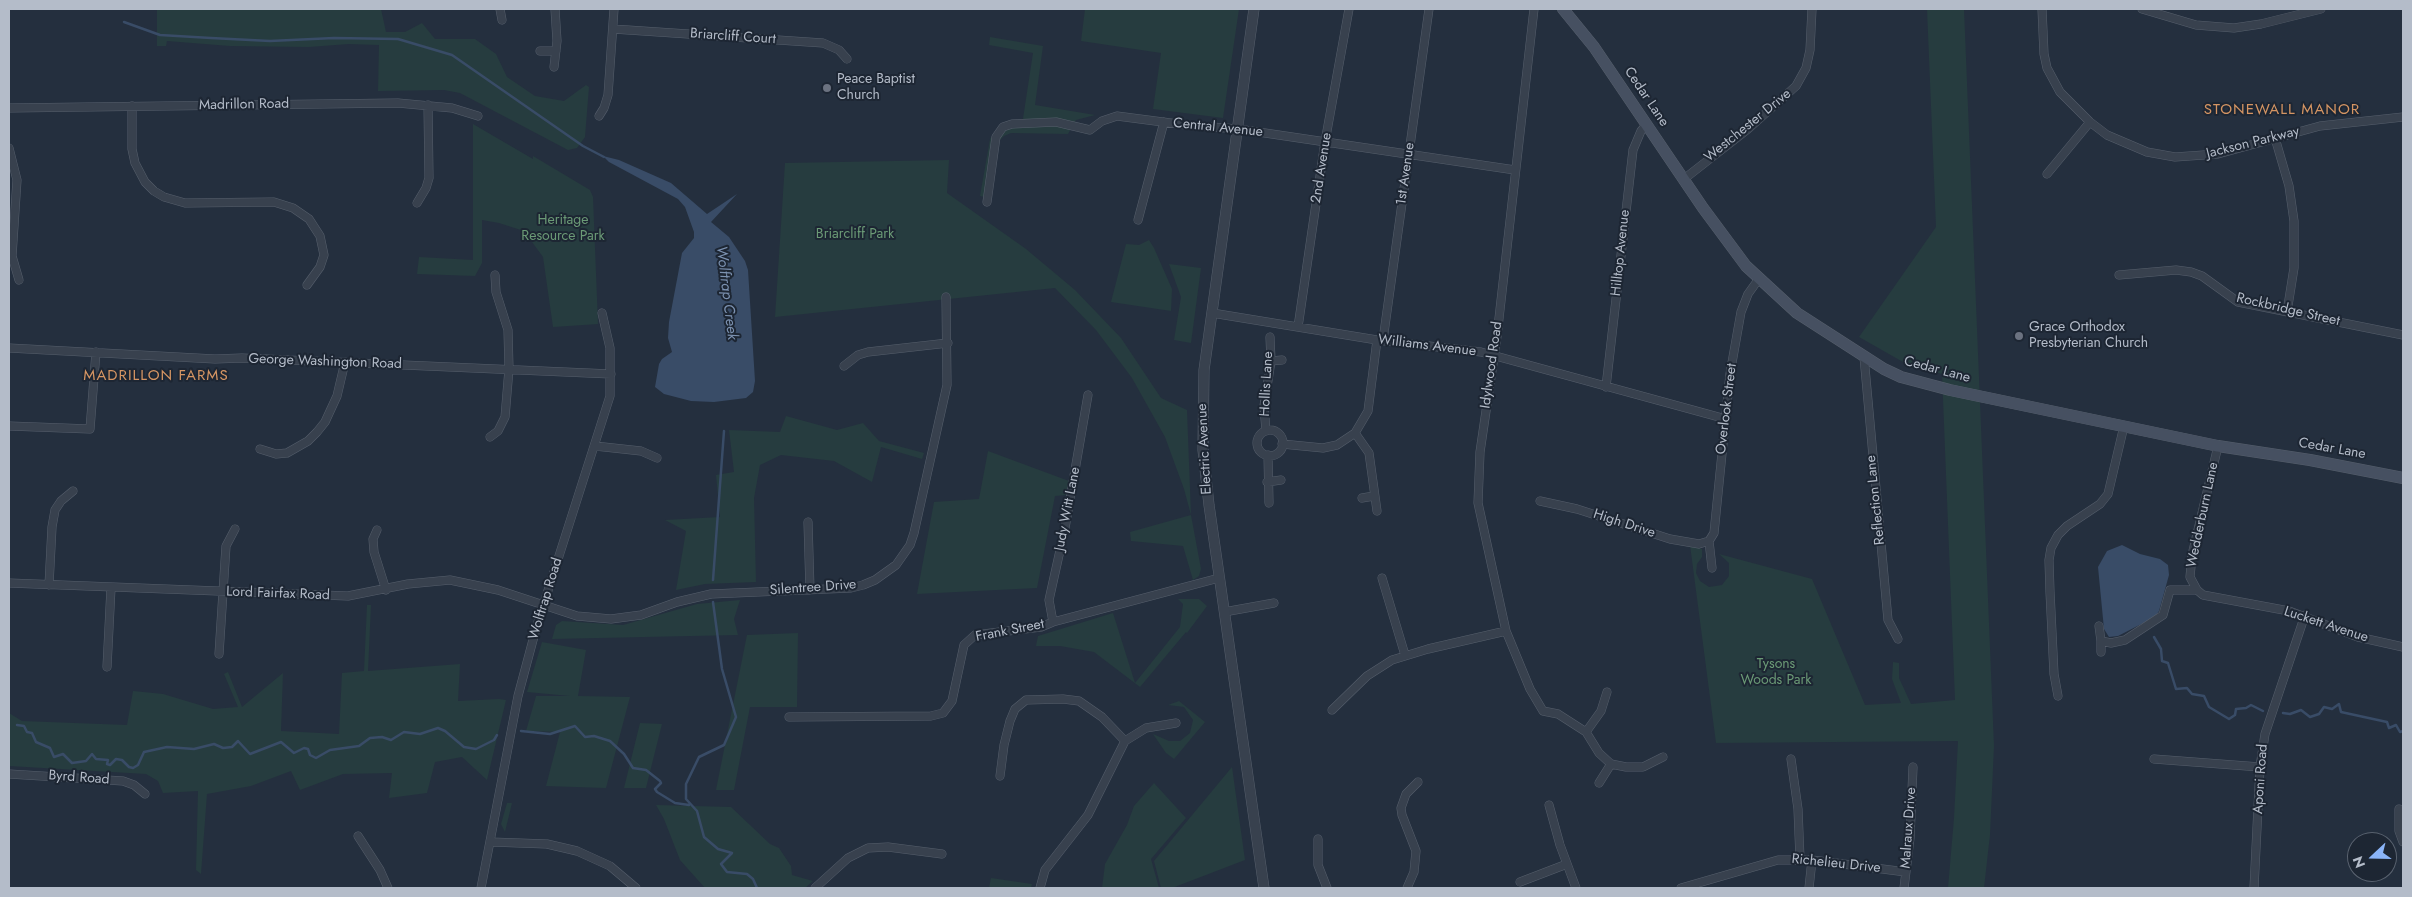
<!DOCTYPE html>
<style>
body{margin:0}
#map{position:relative;width:2412px;height:897px;overflow:hidden;background:#242f3e;font-family:Jost,sans-serif}
canvas{display:block}
.frame{position:absolute;inset:0;border:10px solid #b4bcc9;pointer-events:none}
.north{position:absolute;left:2347px;top:832px;width:50px;height:50px;box-sizing:border-box;background:#1d2633;border:1px solid #59626f;border-radius:50%;rotate:249deg;font-size:14px;font-weight:700;line-height:20px;text-align:center;color:#b4bcc9}
.north::after{content:'';display:block;margin:auto;width:18px;height:22px;background:#8ab4f8;clip-path:polygon(50% 0,100% 100%,50% 72%,0 100%)}
</style>
<div id="map">
<canvas width="2412" height="897"></canvas>
<div class="frame"></div>
<div class="north">N</div>
</div>
<script>
const ctx = document.querySelector('canvas').getContext('2d');
ctx.lineJoin = 'round';
function fill(path, color) { ctx.fillStyle = color; ctx.fill(path, 'evenodd'); }
const shape = rows => new Path2D(rows.map(r => 'M' + r).join(''));
function trace(path, color, width, dash) { ctx.strokeStyle = color; ctx.lineWidth = width; ctx.lineCap = dash ? 'butt' : 'round'; ctx.setLineDash(dash || []); ctx.stroke(path); }
function write(font, color, halo, rows, align = 'center') {
  ctx.font = font + ' Jost,sans-serif'; ctx.lineWidth = 4; ctx.setLineDash([]); ctx.textBaseline = 'middle'; ctx.strokeStyle = halo; ctx.fillStyle = color; for (const [text, x, y, turn = 0] of rows) {
    ctx.save(); ctx.translate(x, y); ctx.rotate((+turn || 0) * Math.PI / 180); ctx.textAlign = isNaN(turn) ? turn : align; if (halo) ctx.strokeText(text, 0, 0); ctx.fillText(text, 0, 0); ctx.restore();
  }
}
const green = shape([
 [157,9,381,9,386,32,405,32,422,23,435,39,475,39,496,54,507,77,535,96,564,101,586,85,589,87,585,137,577,148,568,150,460,93,444,90,378,91,379,45,349,44,309,47,230,46,167,41,166,46,157,46],
 [1085,9,1239,9,1223,118,1153,109,1161,53,1081,41],
 [1927,9,1964,9,1994,746,1990,835,1984,888,1948,888,1954,818,1958,741,1716,743,1690,545,1702,549,1702,557,1697,564,1696,573,1700,581,1709,587,1722,585,1729,576,1729,563,1719,554,1812,579,1865,705,1901,703,1892,679,1893,662,1899,663,1899,678,1911,704,1955,700,1942,374,1903,362,1859,337,1936,227],
 [990,37,1043,46,1035,105,1095,115,1076,120,1068,134,1011,133,1004,136,999,141,989,198,980,196,990,139,997,129,1022,125,1033,53,989,45],
 [473,124,533,159,533,156,590,190,593,197,598,324,553,327,543,257,524,231,499,223,482,220,482,263,475,276,417,274,419,257,473,260],
 [949,160,947,193,1026,249,1075,290,1121,338,1161,398,1187,410,1191,515,1201,569,1199,576,1193,580,1183,546,1131,541,1130,532,1191,515,1184,489,1165,437,1132,378,1096,330,1055,288,775,317,785,163],
 [1149,240,1154,248,1172,289,1171,311,1111,302,1126,244,1139,245],
 [1169,264,1201,268,1191,343,1174,340,1181,297],
 [786,416,837,430,863,423,879,441,924,453,922,459,881,447,872,482,834,461,781,455,760,465,754,498,756,582,705,584,676,590,686,531,665,520,720,517,716,475,734,472,729,430,780,432],
 [988,451,1069,481,1066,495,1055,496,1037,588,917,594,934,502,979,499],
 [1178,599,1199,599,1207,606,1187,633,1186,632,1140,687,1094,652,1060,646,1036,646,1038,636,1113,613,1135,683,1180,627,1183,604],
 [740,600,734,619,738,635,552,639,556,625,562,621,623,625,697,604],
 [367,605,371,605,368,671,460,664,458,701,499,699,506,700,487,780,462,757,435,762,427,793,389,798,392,773,343,774,300,790,291,771,251,786,207,794,201,874,196,870,198,791,163,793,158,781,146,774,9,766,9,713,22,721,127,725,133,691,163,694,213,709,238,707,224,674,228,672,242,707,283,673,281,731,339,734,342,673,364,671],
 [798,633,797,707,750,707,734,790,716,790,747,635],
 [542,642,586,650,578,696,630,697,606,788,546,786,560,732,526,731,536,696,570,696,527,692],
 [1179,701,1205,722,1174,759,1166,753,1153,734,1169,741,1180,741,1190,733,1193,720,1184,707,1168,705],
 [640,723,662,724,646,788,624,788],
 [1232,767,1245,860,1172,888,1161,888,1154,861],
 [1154,783,1186,818,1151,859,1159,888,1102,888,1105,864,1127,825,1134,806],
 [507,803,512,803,505,832,501,824],
 [656,805,731,807,770,844,779,848,791,866,792,875,813,881,805,888,705,888,680,860,664,819],
 [991,878,1032,884,1031,888,989,888]
]);
const water = shape([
 [603,156,619,160,671,183,707,214,737,194,711,222,729,237,745,261,748,270,755,381,753,392,746,398,714,402,691,401,664,394,655,387,659,364,662,359,672,352,668,338,669,322,682,253,694,238,694,232,685,207,678,199,609,162],
 [2122,545,2140,554,2160,559,2168,565,2169,575,2159,611,2155,617,2118,636,2109,637,2104,629,2098,567,2107,551]
]);
const stream = shape([
 [124,22,160,35,211,38,270,41,334,38,398,39,452,55,583,146,604,157],
 [713,580,724,431],
 [713,602,722,669,736,717,724,745,699,757,686,784,686,799,697,811,704,837,718,849,732,853,721,864,727,872,747,874,753,879,757,888],
 [2154,637,2161,649,2162,661,2168,663,2176,689,2187,688,2192,694,2204,696,2209,707,2229,719,2235,715,2236,709,2246,708,2251,705,2263,711],
 [2283,713,2290,714,2301,710,2310,717,2319,714,2324,707,2332,709,2339,704,2341,712,2387,722,2389,728,2396,725,2400,732,2403,731],
 [17,725,24,726,27,732,32,733,36,742,50,748,54,757,63,754,72,763,86,761,92,754,96,759,108,760,107,764,110,765,116,759,122,760,129,767,133,768,138,765,144,752,167,747,194,749,214,744,223,748,232,747,238,741,250,754,281,742,294,753,304,748,308,749,310,755,316,758,330,750,359,746,370,738,382,737,391,740,404,732,420,734,438,728,445,731,464,747,476,749,494,740,497,735],
 [521,731,550,734,575,726,585,737,594,736,610,741,624,754,633,768,646,770,660,781,661,783,655,789,657,792,675,803,689,805]
]);
const minor = shape([
 [500,9,502,20],
 [1534,9,1497,336,1480,452,1478,503,1506,631,1530,689,1543,711,1558,714,1586,732,1599,753,1611,764,1626,767,1643,767,1663,757],
 [2042,9,2044,54,2047,68,2060,92,2090,122,2107,135,2147,152,2175,157,2218,154,2320,126,2403,117],
 [2142,9,2196,25,2234,28,2261,24,2321,9],
 [613,29,823,43,839,50,847,59],
 [540,51,556,51],
 [554,67,557,41,555,9],
 [132,106,132,149,135,163,145,182,154,191,164,197,185,203,274,202,293,208,309,219,320,236,324,255,320,267,307,285],
 [9,108,398,103,452,108,478,116],
 [599,116,604,108,608,95,614,9],
 [2275,138,2289,186,2294,221,2294,268,2287,312],
 [9,148,17,180,12,256,19,280],
 [2047,174,2090,122],
 [1684,179,1748,129,1796,86,1806,68,1810,50,1812,9],
 [987,202,996,137,1003,127,1012,124,1056,122,1090,130,1102,121,1117,116,1186,125,1238,129,1515,170],
 [417,203,426,188,429,178,428,105],
 [1138,220,1164,122],
 [2119,275,2176,270,2191,272,2202,276,2238,302,2403,335],
 [1212,313,1377,340,1481,352,1726,419],
 [1298,327,1325,142,1349,9],
 [1383,340,1429,9],
 [9,348,215,359,242,358,611,374],
 [1864,357,1888,620,1898,639],
 [1271,361,1282,360],
 [844,366,858,355,868,352,948,343],
 [1606,387,1633,150,1641,131,1647,124],
 [9,426,90,429,96,352],
 '1257 443a13 13 0 1 1 26 0a13 13 0 1 1-26 0Z',
 [1266,431,1264,406,1271,361,1270,337],
 [1355,433,1369,453,1377,511],
 [490,437,498,431,505,417,509,369,508,330,496,292,495,275],
 [1282,444,1323,448,1337,445,1355,433,1368,411,1377,340],
 [595,446,641,451,657,458],
 [2218,446,2192,555,2190,577,2197,590,2203,595,2289,611,2358,637,2403,647],
 [260,449,276,454,287,453,308,441,317,432,325,422,337,396,345,362],
 [1268,455,1269,503],
 [1267,482,1281,480],
 [1362,498,1374,496],
 [1540,501,1577,509,1670,539,1699,544,1709,541],
 [808,522,810,590],
 [377,530,373,539,374,552,386,590],
 [1709,541,1714,533,1730,374,1741,312,1748,294,1758,280],
 [1709,541,1712,568],
 [1382,578,1405,655],
 [9,583,348,596,408,584,450,580,498,590,577,616,611,619,641,615,677,602,711,594,851,588,863,585,875,580,896,565,910,545,914,533,947,385,946,297],
 [49,585,52,527,55,510,61,501,73,491],
 [1224,612,1274,603],
 [1053,622,1049,600,1065,528,1088,395],
 [2099,626,2101,641,2111,643,2125,640,2163,615,2170,590,2197,590],
 [2101,641,2101,652],
 [219,654,226,546,235,529],
 [107,667,111,588],
 [2058,696,2054,674,2050,592,2049,560,2051,548,2058,535,2067,526,2100,504,2108,494,2124,426],
 [1332,710,1367,676,1392,660,1428,649,1506,631],
 [789,717,931,716,943,713,952,701,964,645,975,635,1041,627,1053,622,1219,578],
 [1586,732,1601,711,1607,692],
 [1791,759,1798,809,1800,859],
 [2154,759,2260,767],
 [9,774,123,781,134,785,145,794],
 [1000,776,1004,745,1010,721,1015,709,1026,700,1063,699,1079,701,1102,717,1125,741],
 [1599,783,1611,764],
 [1549,805,1560,845,1576,888],
 [2399,809,2399,831,2403,842],
 [358,836,380,870,388,888],
 [1318,839,1318,865,1327,888],
 [491,842,547,844,577,851,610,866,636,888],
 [1520,882,1567,864],
 [481,888,518,696,537,625,610,396,610,348,602,313],
 [815,888,848,858,868,848,888,847,942,854],
 [1040,888,1045,870,1088,815,1125,741,1146,728,1176,723],
 [1407,888,1414,872,1416,851,1402,815,1401,808,1406,794,1418,782],
 [1681,888,1778,860,1812,860,1906,872],
 [1809,888,1812,860],
 [1904,888,1910,838,1913,767],
 [2254,888,2260,767,2265,734,2305,615]
]);
const tertiary = shape([
 [1254,9,1204,370,1203,450,1209,505,1264,888]
]);
const secondary = shape([
 [1563,9,1594,47,1703,208,1746,266,1797,313,1884,369,1901,377,1950,390,2218,446,2310,460,2403,478]
]);
const markers = [
 [827,88,5,"#6b7280"],
 [2019,336,5,"#6b7280"]
];
const streetNames = [
 ["Briarcliff Court",733,37,4],
 ["Cedar Lane",1646,97,56],
 ["Madrillon Road",244,105,-1],
 ["Westchester Drive",1748,126,-39],
 ["Central Avenue",1218,128,6],
 ["Jackson Parkway",2253,143,-14],
 ["2nd Avenue",1322,168,-81],
 ["1st Avenue",1406,174,-82],
 ["Hilltop Avenue",1621,253,-84],
 ["Rockbridge Street",2288,310,13],
 ["Williams Avenue",1427,346,7],
 ["George Washington Road",325,362,2],
 ["Idylwood Road",1492,365,-82],
 ["Cedar Lane",1937,370,15],
 ["Hollis Lane",1267,384,-87],
 ["Overlook Street",1727,409,-83],
 ["Electric Avenue",1205,449,-93],
 ["Cedar Lane",2332,449,10],
 ["Reflection Lane",1876,500,-96],
 ["Judy Witt Lane",1068,509,-79],
 ["Wedderburn Lane",2203,515,-78],
 ["High Drive",1624,524,18],
 ["Silentree Drive",813,588,-4],
 ["Lord Fairfax Road",278,594,2],
 ["Wolftrap Road",546,599,-73],
 ["Luckett Avenue",2326,625,18],
 ["Frank Street",1010,631,-11],
 ["Byrd Road",79,778,4],
 ["Aponi Road",2261,779,-86],
 ["Malraux Drive",1909,828,-86],
 ["Richelieu Drive",1836,864,6]
];
const poiNames = [
 ["Peace Baptist",837,80],
 ["Church",837,96],
 ["Grace Orthodox",2029,328],
 ["Presbyterian Church",2029,344]
];
const parkNames = [
 ["Heritage",563,221],
 ["Resource Park",563,237],
 ["Briarcliff Park",855,235],
 ["Tysons",1776,665],
 ["Woods Park",1776,681]
];
const neighbourhoodNames = [
 ["STONEWALL MANOR",2282,110],
 ["MADRILLON FARMS",156,376]
];
const waterNames = [
 ["Wolftrap Creek",726,293,83]
];
fill(green, '#263c3f');
fill(water, '#394c67');
trace(stream, '#394c67', 2.5);
trace(minor, '#565f6c', 9);
trace(tertiary, '#565f6c', 11);
trace(secondary, '#565f6c', 12);
trace(minor, '#38414e', 8);
trace(tertiary, '#38414e', 10);
trace(secondary, '#465061', 11);
for (const [x, y, r, color] of markers) { const dot = new Path2D(); dot.arc(x, y, r, 0, 2 * Math.PI); ctx.fillStyle = color; ctx.fill(dot); trace(dot, '#1d2633', 2); }
write('14px', '#b4bcc9', '#1d2633', streetNames);
write('14px', '#b4bcc9', '#1d2633', poiNames, 'left');
write('14px', '#6b9a76', '#1d2633', parkNames);
ctx.letterSpacing = '1px';
write('15px', '#d59563', '#1d2633', neighbourhoodNames);
ctx.letterSpacing = '0px';
write('italic 15px', '#7c92b1', '#1d2633', waterNames);
</script>
